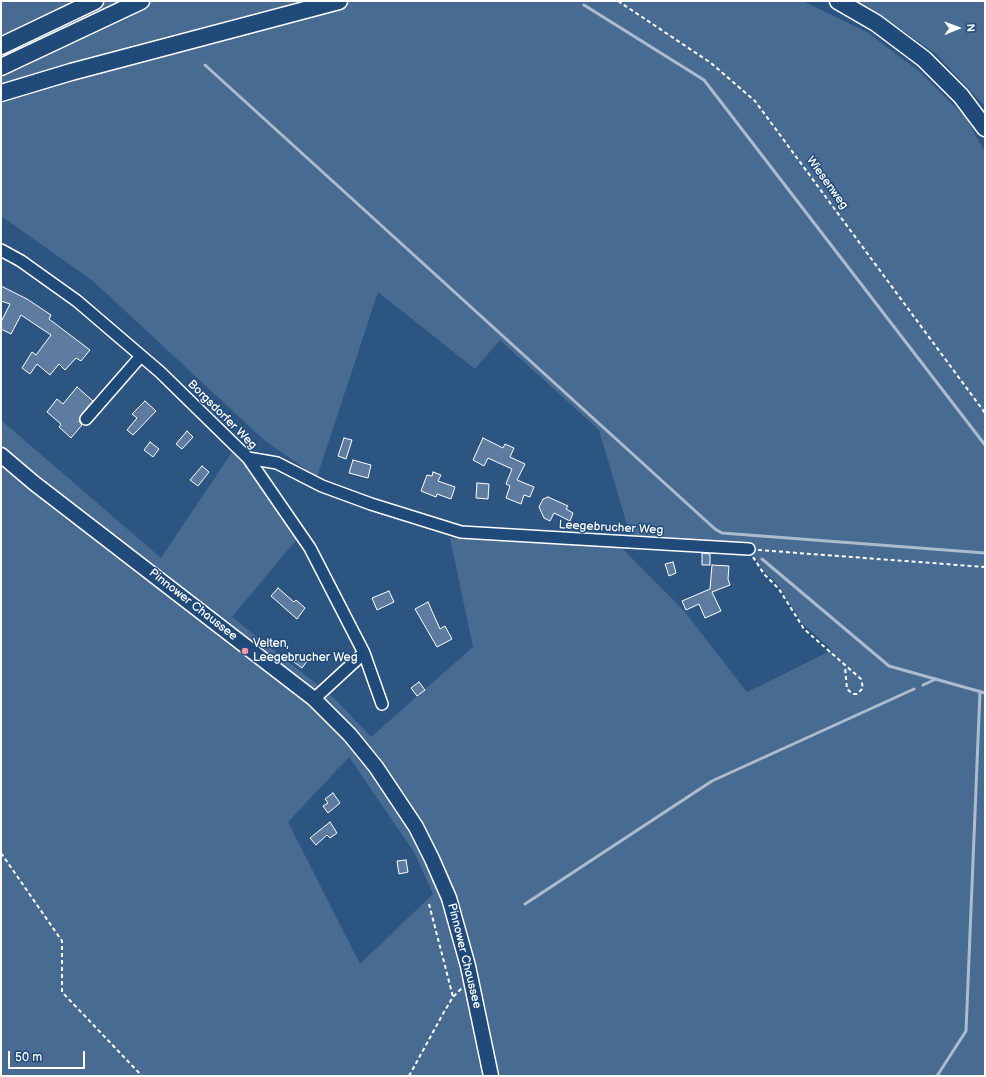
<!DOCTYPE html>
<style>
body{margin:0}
#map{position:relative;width:986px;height:1077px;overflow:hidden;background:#2c5582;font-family:"Balsamiq Sans",sans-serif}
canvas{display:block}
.frame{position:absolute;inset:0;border:2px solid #fff;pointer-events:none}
.north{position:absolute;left:938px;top:8px;width:40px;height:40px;-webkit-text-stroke:3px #1f4a7a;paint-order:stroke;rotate:89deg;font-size:11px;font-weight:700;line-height:16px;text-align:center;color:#fff}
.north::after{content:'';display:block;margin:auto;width:14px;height:18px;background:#fff;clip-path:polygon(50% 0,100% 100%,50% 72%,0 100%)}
.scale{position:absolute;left:8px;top:1051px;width:77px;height:18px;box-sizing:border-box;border:2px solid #fff;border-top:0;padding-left:5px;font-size:12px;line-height:14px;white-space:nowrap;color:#fff;-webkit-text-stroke:3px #1f4a7a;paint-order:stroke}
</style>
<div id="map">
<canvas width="986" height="1077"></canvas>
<div class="frame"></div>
<div class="north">N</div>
<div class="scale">50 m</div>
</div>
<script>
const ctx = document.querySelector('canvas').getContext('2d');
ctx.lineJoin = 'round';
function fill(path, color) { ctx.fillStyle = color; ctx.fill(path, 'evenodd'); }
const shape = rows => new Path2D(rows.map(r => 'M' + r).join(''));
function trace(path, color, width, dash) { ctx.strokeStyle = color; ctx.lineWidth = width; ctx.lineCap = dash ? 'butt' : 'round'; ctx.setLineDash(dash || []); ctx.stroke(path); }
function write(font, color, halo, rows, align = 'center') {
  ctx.font = font + ' "Balsamiq Sans",sans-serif'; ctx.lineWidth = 3; ctx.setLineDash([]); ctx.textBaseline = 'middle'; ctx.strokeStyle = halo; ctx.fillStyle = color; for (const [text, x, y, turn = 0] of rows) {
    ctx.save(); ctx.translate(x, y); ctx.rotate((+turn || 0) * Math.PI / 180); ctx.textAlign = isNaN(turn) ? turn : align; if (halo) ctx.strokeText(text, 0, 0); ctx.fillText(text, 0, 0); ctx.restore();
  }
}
const green = shape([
 [1,1,800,1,809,4,867,32,920,72,966,118,985,152,985,1076,1,1076,1,420,161,558,234,449,297,539,232,617,334,698,371,737,473,647,450,538,619,545,684,611,747,692,832,650,802,623,779,586,761,568,752,552,724,543,630,535,599,430,500,340,475,369,378,292,317,477,264,440,93,281,1,216],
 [349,757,414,852,433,894,360,964,288,822],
 [856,1,985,1,985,106,935,53,876,12]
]);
const stream = shape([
 [584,5,704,80,985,445],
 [205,65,715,529,722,533,985,553],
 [762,559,889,666,985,693],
 [923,685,936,679],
 [525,904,712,781,914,689],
 [937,1076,966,1031,980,691]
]);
const building = shape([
 [1,286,27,299,51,315,49,319,90,350,81,361,76,358,65,370,59,364,50,375,37,364,30,374,22,368,32,352,36,355,51,335,21,315,11,334,1,329,1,322,10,304,1,301,1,286],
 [77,387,93,401,81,415,79,421,82,425,71,438,59,427,61,424,47,412,57,399,63,404,77,387],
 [145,401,156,411,133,435,127,430,137,418,132,414,145,401],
 [187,431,193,437,182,449,176,444,187,431],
 [344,438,352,440,346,459,338,456,344,438],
 [483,438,503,448,505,444,514,448,510,457,525,464,517,480,534,487,530,497,524,495,521,504,506,498,510,486,506,484,512,469,488,458,484,466,473,460,483,438],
 [150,442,159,449,153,457,144,450,150,442],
 [353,460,371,465,368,478,349,473,353,460],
 [202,466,209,472,198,486,190,480,202,466],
 [433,472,441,475,438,481,455,487,451,499,437,494,436,497,421,491,427,475,432,476,433,472],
 [477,483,489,484,488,499,476,498,477,483],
 [548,497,568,506,566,509,573,513,570,521,554,513,550,521,544,518,539,507,543,499,548,497],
 [702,553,710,554,710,565,702,565,702,553],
 [673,562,676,573,669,576,665,564,673,562],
 [712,565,729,566,728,579,730,585,712,592,721,611,705,618,699,604,686,610,682,601,710,589,712,565],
 [278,588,294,602,296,600,305,608,297,619,271,596,278,588],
 [389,591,394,602,377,610,372,598,389,591],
 [428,602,440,629,445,626,452,639,437,647,415,609,428,602],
 [300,655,307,661,302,668,294,662,300,655],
 [419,682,425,690,417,696,411,688,419,682],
 [333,793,340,803,328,813,323,806,328,803,325,799,333,793],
 [330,822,337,833,330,838,327,835,316,845,310,838,330,822],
 [406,860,408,872,399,874,397,861,406,860]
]);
const path = shape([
 [618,1,711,63,755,101,985,413],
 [758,550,985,567],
 [753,557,764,574,779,589,804,629,861,679,863,688,857,694,853,694,847,689,845,667],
 [1,853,62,941,62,992,142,1076],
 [429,904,453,997],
 [409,1076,444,1012,453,997,462,988]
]);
const minor = shape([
 [1,250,21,261,77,301,160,372,248,458,310,548,364,653,382,704],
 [86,419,141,356],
 [248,458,277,463,322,486,371,504,461,532,749,549],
 [314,699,364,653]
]);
const major = shape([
 [1,455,34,483,314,699,350,735,376,767,416,827,432,859,449,898,468,966,491,1076]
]);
const highway = shape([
 [838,1,876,23,924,59,961,96,985,128],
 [1,46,95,1],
 [1,67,141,1],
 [1,93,71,72,339,1]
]);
const markers = [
 [245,651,4,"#ff9aa2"]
];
const streetNames = [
 ["Wiesenweg",827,183,54],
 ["Borgsdorfer Weg",222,415,45],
 ["Leegebrucher Weg",611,528,3],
 ["Pinnower Chaussee",193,605,38],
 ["Pinnower Chaussee",464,956,76]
];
const poiNames = [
 ["Velten,",253,644],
 ["Leegebrucher Weg",253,658]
];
fill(green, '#486b92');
trace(stream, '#acbcce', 3);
fill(building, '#5e7c9f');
trace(building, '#fff', 1);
trace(minor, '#fff', 14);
trace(major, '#fff', 17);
trace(highway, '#fff', 19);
trace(path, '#fff', 2, [4, 3]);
trace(minor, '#1f4a7a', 11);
trace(major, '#1f4a7a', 14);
trace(highway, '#1f4a7a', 16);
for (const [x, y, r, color] of markers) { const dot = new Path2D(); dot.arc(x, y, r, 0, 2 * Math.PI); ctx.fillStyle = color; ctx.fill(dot); trace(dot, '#1f4a7a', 1.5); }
write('12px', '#fff', '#1f4a7a', streetNames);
write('12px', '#fff', '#1f4a7a', poiNames, 'left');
</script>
